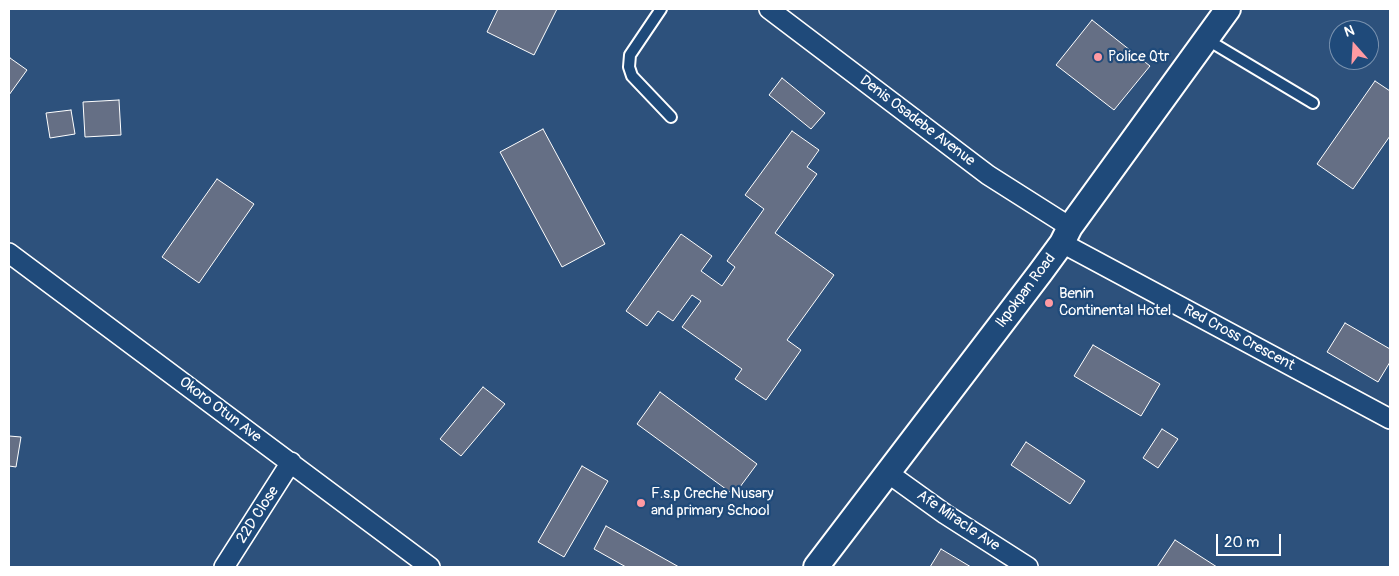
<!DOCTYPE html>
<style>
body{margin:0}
#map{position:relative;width:1399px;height:576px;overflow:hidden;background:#2d517c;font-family:Pangolin,sans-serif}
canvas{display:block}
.frame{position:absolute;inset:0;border:10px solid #fff;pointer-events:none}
.north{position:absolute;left:1329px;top:20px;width:50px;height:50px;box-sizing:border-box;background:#1f4a7a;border:1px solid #7992af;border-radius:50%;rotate:341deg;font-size:14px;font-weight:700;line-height:20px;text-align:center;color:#fff}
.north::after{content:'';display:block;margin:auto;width:18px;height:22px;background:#ff9aa2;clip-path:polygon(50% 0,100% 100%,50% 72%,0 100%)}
.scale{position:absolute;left:1216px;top:534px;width:65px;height:22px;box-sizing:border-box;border:2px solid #fff;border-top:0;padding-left:6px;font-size:15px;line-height:18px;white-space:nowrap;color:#fff;-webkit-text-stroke:4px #1f4a7a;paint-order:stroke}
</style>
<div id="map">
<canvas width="1399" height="576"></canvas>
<div class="frame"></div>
<div class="north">N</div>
<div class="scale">20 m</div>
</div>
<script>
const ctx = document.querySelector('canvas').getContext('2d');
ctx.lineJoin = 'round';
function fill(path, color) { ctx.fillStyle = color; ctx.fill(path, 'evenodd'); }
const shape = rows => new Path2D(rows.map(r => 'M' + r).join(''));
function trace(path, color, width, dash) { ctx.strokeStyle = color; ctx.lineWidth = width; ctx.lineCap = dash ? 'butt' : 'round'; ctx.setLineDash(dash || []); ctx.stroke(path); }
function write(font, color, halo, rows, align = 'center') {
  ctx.font = font + ' Pangolin,sans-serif'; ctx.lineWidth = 4.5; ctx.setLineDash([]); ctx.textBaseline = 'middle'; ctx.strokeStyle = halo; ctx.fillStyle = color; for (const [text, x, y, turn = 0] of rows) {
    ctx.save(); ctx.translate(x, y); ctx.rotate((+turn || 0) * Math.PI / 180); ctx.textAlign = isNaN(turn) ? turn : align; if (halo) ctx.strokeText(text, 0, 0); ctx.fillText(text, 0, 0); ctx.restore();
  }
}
const building = shape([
 [498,9,557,9,534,55,487,32,498,9],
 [1092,20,1150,66,1114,110,1056,65,1092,20],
 [10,58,27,70,9,95,9,59,10,58],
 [782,78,825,113,811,129,769,95,782,78],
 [1375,81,1390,91,1390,136,1353,189,1317,164,1375,81],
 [119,100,121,135,85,137,83,102,119,100],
 [71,110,75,134,50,138,46,113,71,110],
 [543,129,605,244,562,267,500,152,543,129],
 [792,131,819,150,807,167,817,174,775,233,834,275,787,340,801,350,766,400,735,379,742,369,682,327,701,301,692,295,673,321,658,311,647,326,626,311,681,234,712,256,701,271,722,286,735,267,727,261,764,209,745,195,792,131],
 [217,179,254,204,199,283,162,257,217,179],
 [1345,323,1390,349,1390,362,1378,382,1327,352,1345,323],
 [1093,345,1160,384,1141,416,1074,376,1093,345],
 [483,387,505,404,461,456,440,439,483,387],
 [660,392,757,464,734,495,637,424,660,392],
 [1162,429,1178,439,1158,468,1143,458,1162,429],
 [9,436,21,437,16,467,9,466,9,436],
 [1026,442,1085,481,1070,504,1011,465,1026,442],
 [582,466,608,481,564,557,538,542,582,466],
 [606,526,679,567,626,567,594,549,606,526],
 [1175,540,1217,567,1157,567,1175,540],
 [941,549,971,567,930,567,941,549]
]);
const service = shape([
 [661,9,630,55,629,67,632,76,671,117],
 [1206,39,1313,103]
]);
const minor = shape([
 [769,9,988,175,1070,227],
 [1062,243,1390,419],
 [9,253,430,567],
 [888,473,945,514,1028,567],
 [224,567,291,462]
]);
const tertiary = shape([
 [816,567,1040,273,1062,243,1070,227,1228,9]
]);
const markers = [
 [1098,57,5,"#ff9aa2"],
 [1049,303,5,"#ff9aa2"],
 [641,503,5,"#ff9aa2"]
];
const poiNames = [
 ["Police Qtr",1108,57],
 ["Benin",1059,294],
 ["Continental Hotel",1059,311],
 ["F.s.p Creche Nusary",651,494],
 ["and primary School",651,511]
];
const streetNames = [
 ["Denis Osadebe Avenue",917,121,37],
 ["Ikpokpan Road",1026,291,-53],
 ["Red Cross Crescent",1239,338,28],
 ["Okoro Otun Ave",220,410,37],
 ["22D Close",258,515,-57],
 ["Afe Miracle Ave",958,521,34]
];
fill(building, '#656f85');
trace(building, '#fff', 1);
trace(service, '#fff', 14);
trace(minor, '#fff', 22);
trace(tertiary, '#fff', 28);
trace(service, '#1f4a7a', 10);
trace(minor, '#1f4a7a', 19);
trace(tertiary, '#1f4a7a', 24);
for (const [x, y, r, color] of markers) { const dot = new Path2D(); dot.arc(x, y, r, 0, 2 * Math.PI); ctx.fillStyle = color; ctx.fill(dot); trace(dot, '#1f4a7a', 2); }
write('15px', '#fff', '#1f4a7a', poiNames, 'left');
write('15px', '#fff', '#1f4a7a', streetNames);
</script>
